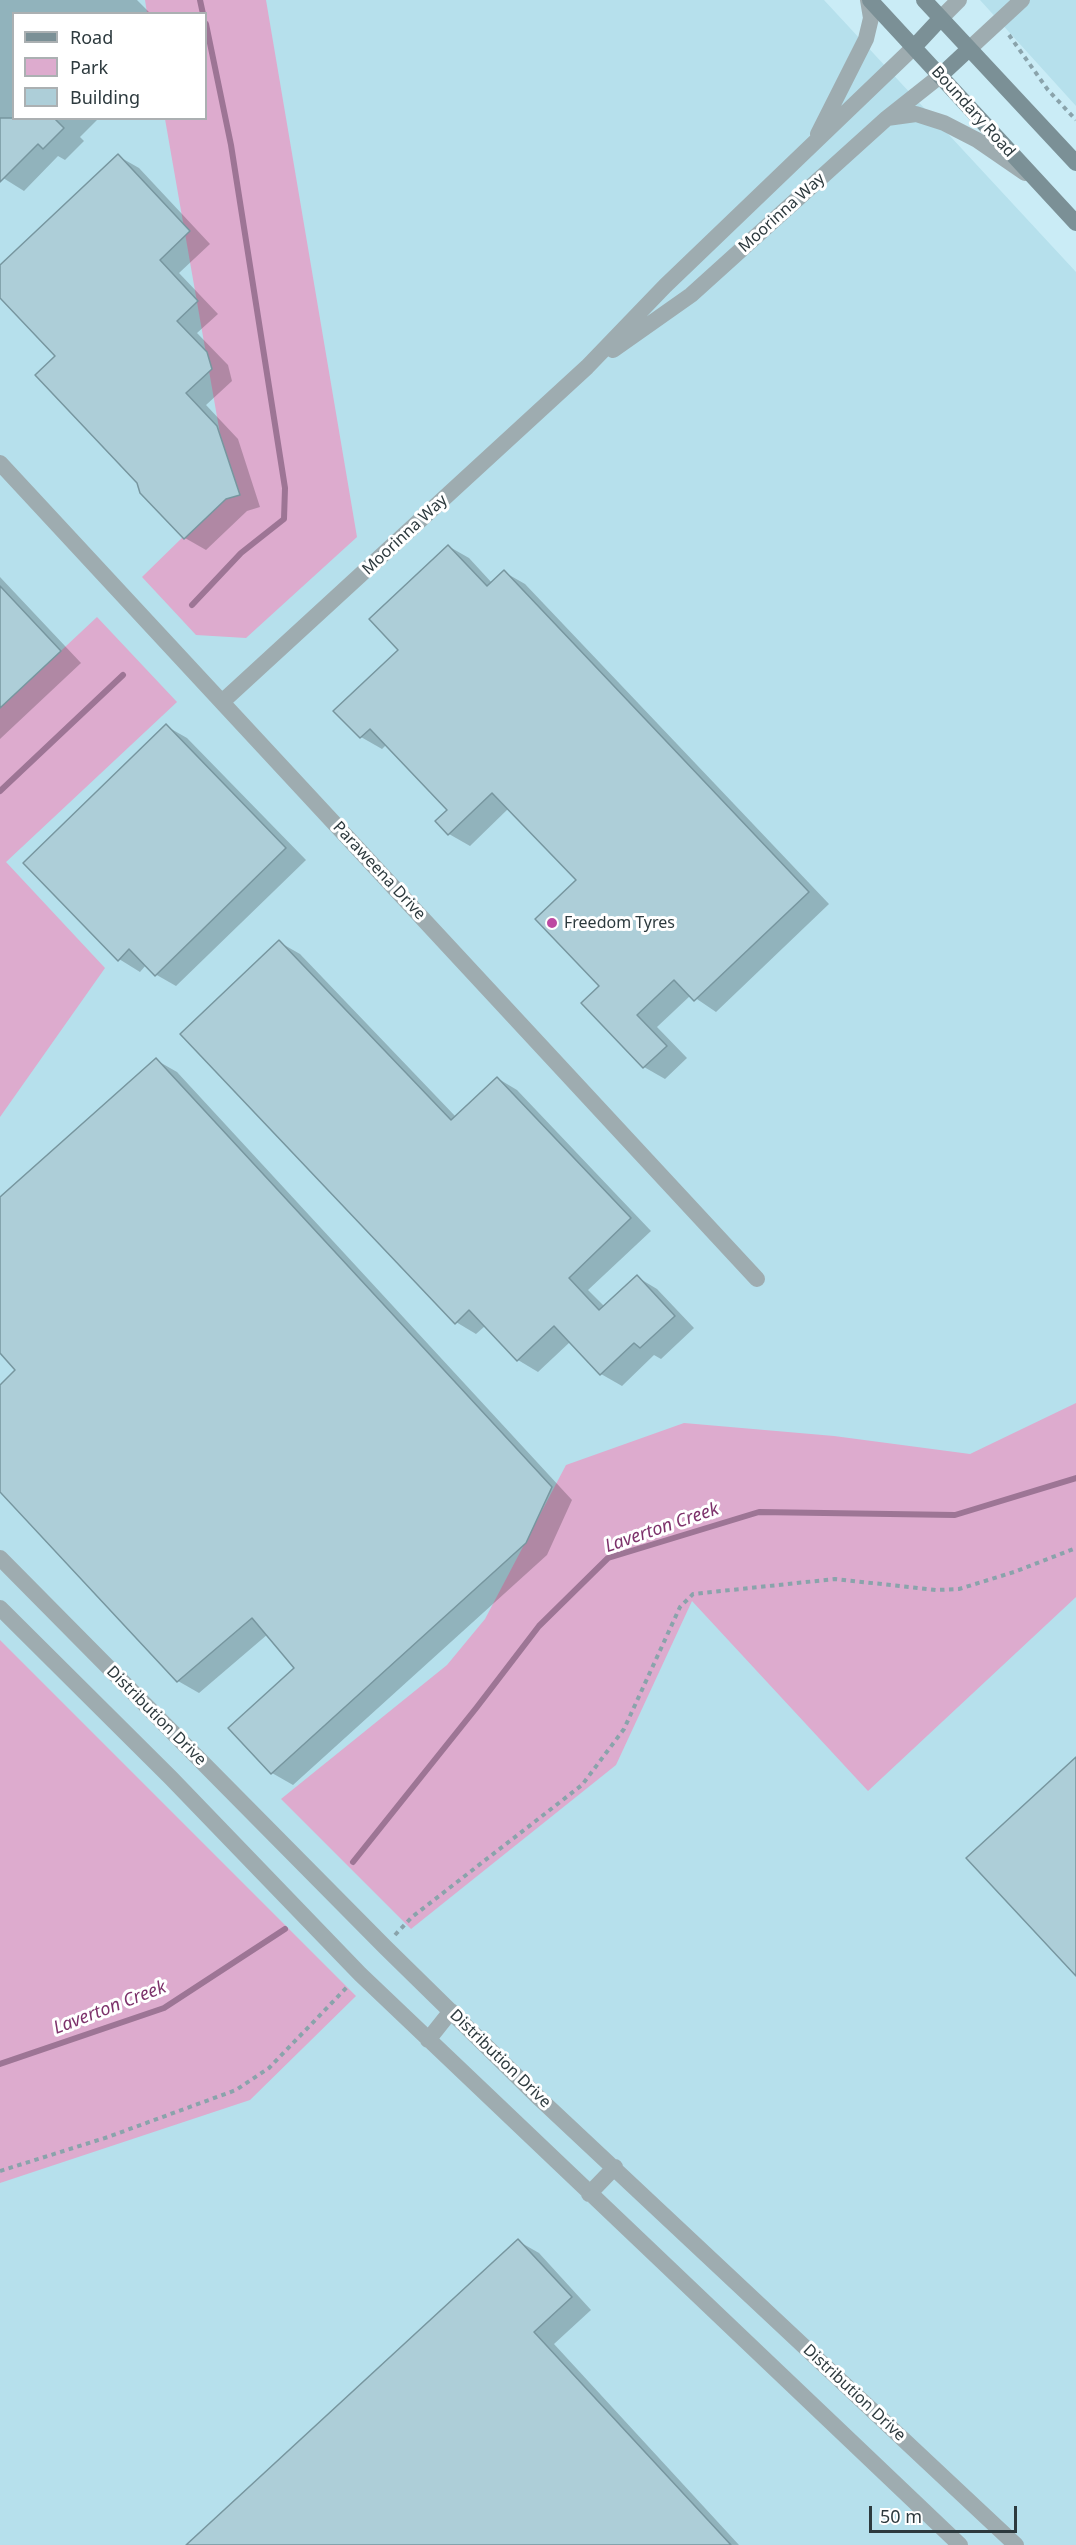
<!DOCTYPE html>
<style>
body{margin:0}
#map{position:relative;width:1076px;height:2545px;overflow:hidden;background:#caecf6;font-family:"Noto Sans",sans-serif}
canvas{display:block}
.legend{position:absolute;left:12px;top:12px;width:195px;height:108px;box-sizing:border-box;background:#fff;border:2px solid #abb0b2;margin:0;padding:8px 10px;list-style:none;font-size:18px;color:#2d3a3e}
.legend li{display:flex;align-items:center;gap:12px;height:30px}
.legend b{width:30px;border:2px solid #abb0b2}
.scale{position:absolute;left:869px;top:2506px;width:148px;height:27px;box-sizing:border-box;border:3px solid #2d3a3e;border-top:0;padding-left:8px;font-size:18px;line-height:21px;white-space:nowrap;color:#2d3a3e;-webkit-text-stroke:4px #fff;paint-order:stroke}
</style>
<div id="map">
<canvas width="1076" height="2545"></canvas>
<ul class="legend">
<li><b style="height:8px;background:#7b9096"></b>Road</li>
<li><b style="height:16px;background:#ddabce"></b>Park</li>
<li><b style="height:16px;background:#adced8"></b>Building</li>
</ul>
<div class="scale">50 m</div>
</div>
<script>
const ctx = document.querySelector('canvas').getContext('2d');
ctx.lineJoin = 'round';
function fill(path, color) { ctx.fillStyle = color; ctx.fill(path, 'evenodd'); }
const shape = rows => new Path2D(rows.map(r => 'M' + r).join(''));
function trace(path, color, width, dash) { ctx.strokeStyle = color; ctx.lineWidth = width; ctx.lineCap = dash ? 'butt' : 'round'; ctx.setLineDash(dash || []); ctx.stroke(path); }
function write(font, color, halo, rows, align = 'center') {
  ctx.font = font + ' "Noto Sans",sans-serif'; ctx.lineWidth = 6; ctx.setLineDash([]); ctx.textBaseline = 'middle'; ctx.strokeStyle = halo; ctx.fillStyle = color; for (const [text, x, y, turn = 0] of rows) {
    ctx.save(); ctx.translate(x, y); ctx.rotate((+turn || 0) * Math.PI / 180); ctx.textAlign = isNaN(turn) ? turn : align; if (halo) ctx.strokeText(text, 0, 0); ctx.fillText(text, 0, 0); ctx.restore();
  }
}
const built = shape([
 [0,0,824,0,1076,272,1076,2545,0,2545],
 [14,14,206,14,206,118,14,118],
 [980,0,1076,0,1076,106]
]);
const green = shape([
 [145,0,266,0,357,537,246,638,196,635,142,577,230,491,165,119,206,118,206,14,147,13],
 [97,617,177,702,6,862,105,968,0,1117,0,708],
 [1076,1403,1076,1597,868,1791,692,1601,616,1765,411,1929,281,1799,447,1665,485,1619,566,1465,684,1423,834,1436,970,1454],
 [0,1640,356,1996,250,2100,0,2183]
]);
const shadow = shape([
 [0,0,137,0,151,14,14,14,14,118,99,118,80,137,84,141,65,160,58,156,24,191,0,176],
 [118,156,139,168,210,244,179,273,218,314,197,333,228,365,232,381,206,405,238,439,260,507,247,511,206,550,185,538,138,482,57,356,0,296,0,267],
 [448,546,469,558,492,583,504,572,525,584,829,904,716,1012,691,995,657,1027,687,1058,665,1079,644,1067,583,1003,601,986,578,880,509,808,470,846,449,834,449,810,387,744,382,749,361,737],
 [0,577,81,663,0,739],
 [166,726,187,738,306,860,176,986,155,974,146,965,140,972,119,959],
 [279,942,300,954,456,1117,497,1078,517,1090,651,1231,588,1290,605,1307,637,1277,657,1289,694,1328,661,1359,654,1355,622,1386,601,1374,570,1342,538,1372,518,1360,485,1326,476,1334,456,1322],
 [156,1060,177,1072,572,1500,547,1555,293,1785,272,1773,296,1668,268,1634,199,1693,178,1681,0,1490,0,1387,17,1370,0,1351,0,1199],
 [518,2241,539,2253,591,2310,554,2344,739,2545,188,2545]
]);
const stream = shape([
 [200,0,203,14],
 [192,605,241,553,284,519,285,488,231,145,206,24],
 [0,791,123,675],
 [353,1862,477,1707,539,1626,608,1558,759,1512,955,1515,1076,1478],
 [0,2064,164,2008,285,1929]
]);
const building = shape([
 [0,118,54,118,64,128,43,149,38,144,0,182,0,118],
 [118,154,190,231,160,260,198,301,177,321,207,352,212,369,186,393,217,426,240,495,226,499,184,539,140,493,137,483,35,375,55,356,0,298,0,265,118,154],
 [448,545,487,586,504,570,809,892,694,1001,674,980,637,1015,667,1046,643,1068,581,1003,599,986,535,919,576,880,492,793,448,835,435,821,447,810,370,729,360,738,333,711,398,650,369,619,448,545],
 [0,586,61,651,0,708,0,586],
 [166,724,286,848,155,976,129,949,118,961,23,863,166,724],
 [279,940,451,1120,497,1077,631,1218,569,1278,599,1310,637,1275,675,1316,640,1348,634,1343,600,1375,554,1326,517,1361,469,1310,455,1324,180,1034,279,940],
 [156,1058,552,1487,526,1543,271,1774,228,1728,294,1668,252,1618,177,1682,0,1492,0,1385,15,1370,0,1353,0,1197,156,1058],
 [1076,1757,1076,1976,966,1858,1076,1757],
 [518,2239,572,2297,534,2332,731,2545,186,2545,518,2239]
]);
const path = shape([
 [1009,35,1048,90,1076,120],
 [395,1935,412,1917,582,1785,624,1729,680,1607,693,1594,835,1579,936,1590,959,1589,1014,1572,1076,1548],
 [0,2171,108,2137,236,2090,269,2068,349,1985]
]);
const minor = shape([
 [941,18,959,0],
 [969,49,1022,0],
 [887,118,916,114,944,123,977,140,1025,173],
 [818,134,866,39,871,18,868,0],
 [613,350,691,295,887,118,940,76],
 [0,463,757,1279],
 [222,702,587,367,665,286,914,47],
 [0,1558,385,1947,540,2099,1016,2545],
 [0,1608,171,1778,360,1974,960,2545],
 [428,2040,451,2011],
 [589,2194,615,2167]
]);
const secondary = shape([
 [870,0,1076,223],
 [924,0,1076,163],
 [914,47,941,18],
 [940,76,969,49]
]);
const markers = [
 [552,923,6,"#bd49a2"]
];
const streetNames = [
 ["Boundary Road",973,112,48],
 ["Moorinna Way",782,213,-42],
 ["Moorinna Way",405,535,-43],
 ["Paraweena Drive",379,871,47],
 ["Distribution Drive",156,1716,45],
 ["Distribution Drive",500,2059,44],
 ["Distribution Drive",854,2393,43]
];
const poiNames = [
 ["Freedom Tyres",564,923]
];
const waterNames = [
 ["Laverton Creek",662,1528,-19],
 ["Laverton Creek",110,2008,-21]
];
fill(built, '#b6e0ec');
fill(green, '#ddabce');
fill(shadow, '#0003');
trace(stream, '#9d7595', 6);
fill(building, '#adced8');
trace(building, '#77969f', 1.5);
trace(path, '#8aa3ab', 4, [4.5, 4.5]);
trace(minor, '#9eacb0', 16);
trace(secondary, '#7b9096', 16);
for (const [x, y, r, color] of markers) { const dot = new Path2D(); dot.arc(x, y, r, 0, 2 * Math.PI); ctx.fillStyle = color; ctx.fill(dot); trace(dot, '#fff', 2); }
write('16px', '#2d3a3e', '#fff', streetNames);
write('16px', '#2d3a3e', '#fff', poiNames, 'left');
write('italic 18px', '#7d326b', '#fff', waterNames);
</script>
